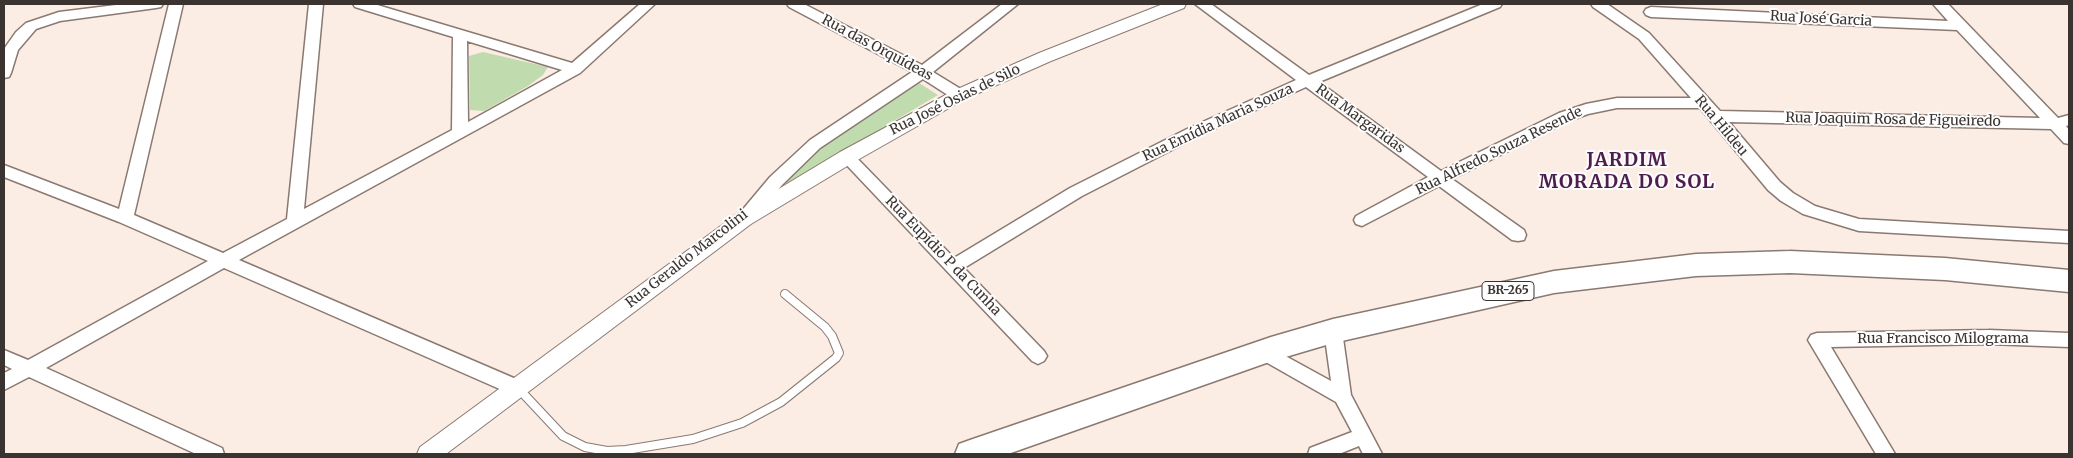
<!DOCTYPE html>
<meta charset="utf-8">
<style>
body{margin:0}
#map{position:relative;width:2073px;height:458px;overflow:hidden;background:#fcede4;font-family:Merriweather,serif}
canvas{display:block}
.frame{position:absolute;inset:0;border:5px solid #3b332f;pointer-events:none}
</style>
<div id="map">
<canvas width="2073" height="458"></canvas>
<div class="frame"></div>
</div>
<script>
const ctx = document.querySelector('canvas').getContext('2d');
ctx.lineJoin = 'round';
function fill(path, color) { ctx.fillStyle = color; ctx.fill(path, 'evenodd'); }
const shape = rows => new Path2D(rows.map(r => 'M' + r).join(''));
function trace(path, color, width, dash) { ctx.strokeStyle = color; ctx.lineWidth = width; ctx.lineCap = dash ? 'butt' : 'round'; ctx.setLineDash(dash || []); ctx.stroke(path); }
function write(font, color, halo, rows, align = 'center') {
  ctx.font = font + ' Merriweather,serif'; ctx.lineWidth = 4; ctx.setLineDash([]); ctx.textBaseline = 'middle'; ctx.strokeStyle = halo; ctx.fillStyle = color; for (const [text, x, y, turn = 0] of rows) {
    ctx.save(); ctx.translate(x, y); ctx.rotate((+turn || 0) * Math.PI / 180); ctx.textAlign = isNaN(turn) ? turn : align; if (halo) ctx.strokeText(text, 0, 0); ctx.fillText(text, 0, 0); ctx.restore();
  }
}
const green = shape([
 [483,52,548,67,543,75,528,86,484,111,470,110,469,56],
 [916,81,938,95,788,184,782,179,812,153]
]);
const service = shape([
 [518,388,563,436,585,447,607,451,626,450,693,439,742,423,781,402,836,358,839,353,832,336,825,327,785,294]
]);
const minor = shape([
 [124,4,163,4,161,7,156,8,60,21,36,29,18,50,11,73,9,77,4,78,4,49,16,32,26,23,59,12,124,4],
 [169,4,183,4,134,215,223,253,287,219,309,4,323,4,304,209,452,130,453,37,355,7,353,4,374,4,572,63,640,4,655,4,580,73,239,260,523,382,526,388,523,394,517,396,511,394,224,268,46,368,222,448,224,454,196,454,29,377,4,390,4,373,12,369,4,365,4,350,28,360,208,261,119,222,4,177,4,165,119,209,169,4],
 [467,41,562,70,468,122,467,41],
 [787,4,804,4,922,65,1002,4,1018,4,933,72,964,91,966,95,964,99,959,100,954,99,923,79,820,148,782,185,751,222,745,224,739,222,737,218,739,214,770,177,810,140,912,72,789,7,787,4],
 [1195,4,1211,4,1309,75,1483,4,1502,4,1500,7,1319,82,1441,171,1559,113,1586,104,1617,98,1691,98,1639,39,1593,7,1591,4,1607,4,1649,33,1720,111,2040,118,1957,30,1651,17,1646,15,1644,12,1646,9,1651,7,1948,21,1933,4,1948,4,2058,118,2069,115,2069,125,2066,126,2069,130,2069,144,2064,143,2051,129,1729,122,1780,182,1793,193,1815,206,1859,219,2069,231,2069,243,1859,231,1803,214,1781,201,1768,190,1700,108,1617,108,1588,114,1569,121,1452,179,1524,230,1526,235,1524,240,1518,241,1512,240,1439,186,1362,226,1356,224,1354,220,1356,216,1428,177,1306,87,1197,137,1082,196,964,268,1044,351,1047,356,1044,361,1038,364,1032,361,839,157,842,153,847,151,852,153,954,258,1070,188,1187,129,1296,80,1195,4],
 [1333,324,1339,326,1342,331,1351,395,1382,454,1363,454,1359,446,1339,454,1308,454,1310,448,1352,432,1336,402,1257,357,1254,352,1257,347,1263,345,1269,347,1331,381,1324,331,1327,326,1333,324],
 [1989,330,2069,333,2069,347,1989,344,1831,347,1895,454,1876,454,1808,340,1811,335,1817,333,1989,330]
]);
const tertiary = shape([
 [1163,4,1186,4,1184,8,1051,61,965,99,854,162,751,224,446,454,417,454,420,447,737,214,840,152,953,91,1039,53,1163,4]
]);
const trunk = shape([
 [1790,251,1945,258,2069,270,2069,292,1945,280,1790,273,1696,276,1554,293,1333,343,1272,361,1008,454,955,454,959,444,970,440,1271,337,1333,319,1554,271,1696,254,1790,251]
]);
const shields = [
 [1508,291,52]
];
const shieldNames = [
 ["BR-265",1508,291]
];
const streetNames = [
 ["Rua José Garcia",1821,19,3],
 ["Rua das Orquídeas",877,48,28],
 ["Rua José Osias de Silo",955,100,-26],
 ["Rua Margaridas",1360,119,36],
 ["Rua Joaquim Rosa de Figueiredo",1893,120,1],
 ["Rua Emídia Maria Souza",1218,123,-25],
 ["Rua Hildeu",1721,126,50],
 ["Rua Alfredo Souza Resende",1499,151,-26],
 ["Rua Eupídio P da Cunha",943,256,46],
 ["Rua Geraldo Marcolini",687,259,-38],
 ["Rua Francisco Milograma",1943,339]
];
const districtNames = [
 ["JARDIM",1627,161],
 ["MORADA DO SOL",1627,183]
];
fill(green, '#c0dcaf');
trace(service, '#8a7970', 10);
trace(minor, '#8a7970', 3);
trace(tertiary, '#8a7970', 2);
trace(trunk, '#8a7970', 3);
trace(service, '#fff', 8);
fill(minor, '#fff');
fill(tertiary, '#fff');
fill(trunk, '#fff');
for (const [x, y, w] of shields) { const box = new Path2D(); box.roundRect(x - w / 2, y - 9.5, w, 19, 4); ctx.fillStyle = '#fdfdfd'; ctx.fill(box); trace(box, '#3b332f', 1); }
write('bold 12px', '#3b332f', null, shieldNames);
write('14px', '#3b332f', '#fdfdfd', streetNames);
ctx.letterSpacing = '1px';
write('bold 19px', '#4e1d4d', '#fdfdfd', districtNames);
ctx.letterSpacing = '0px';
</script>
